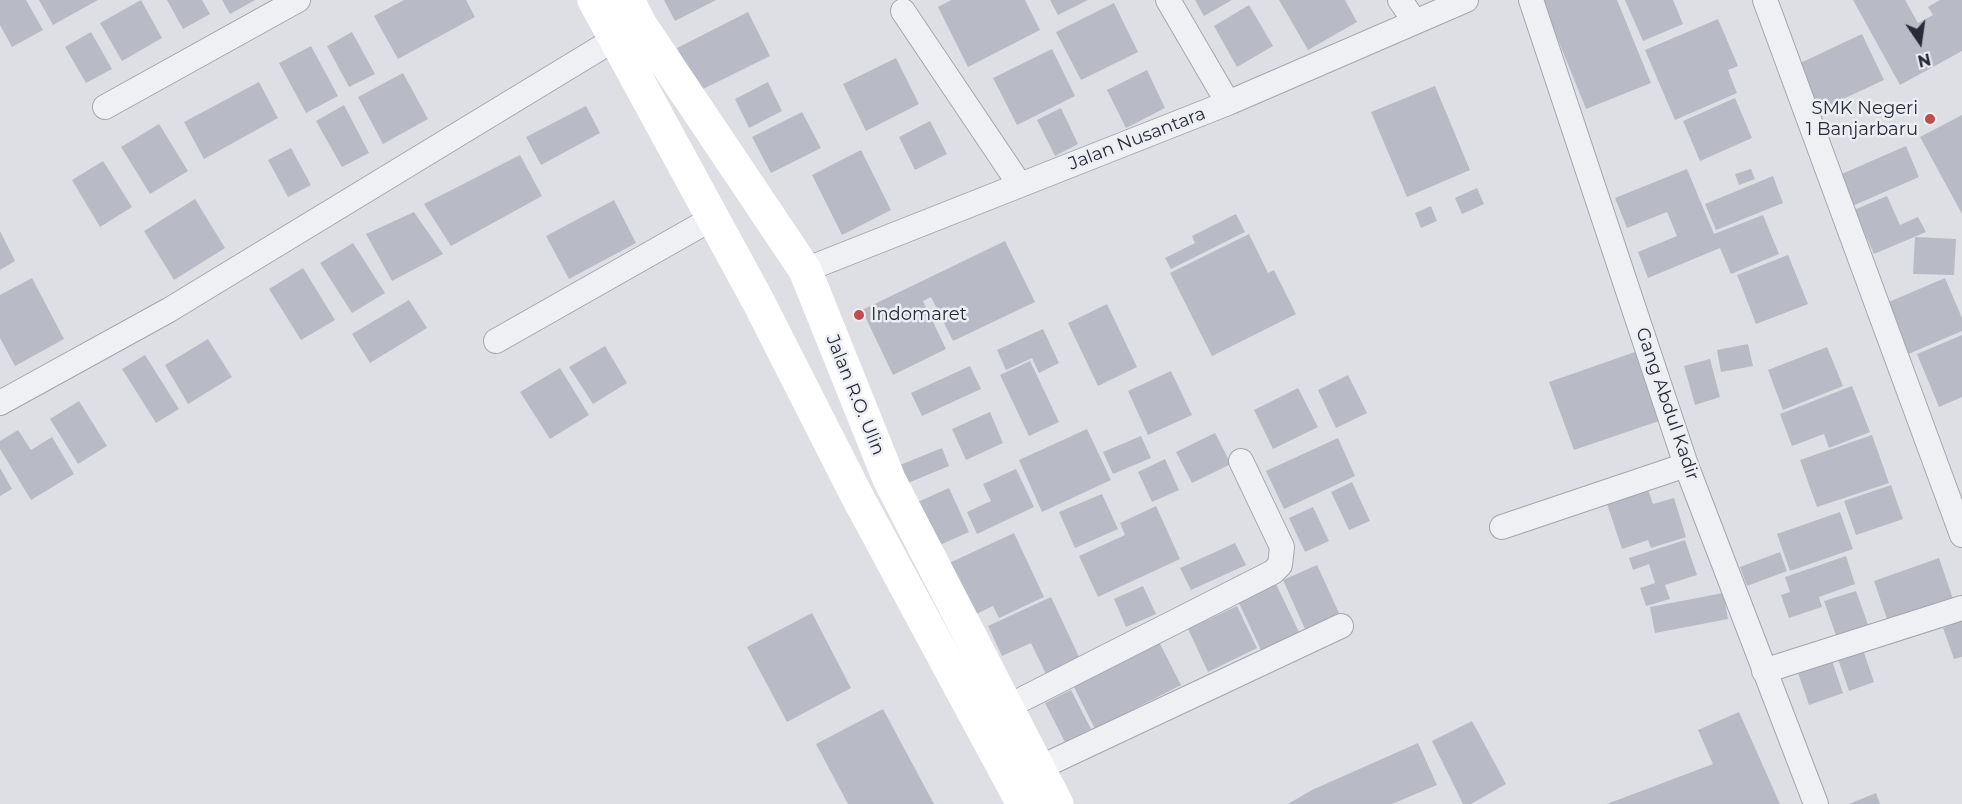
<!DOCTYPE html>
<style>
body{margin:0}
#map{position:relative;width:1962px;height:804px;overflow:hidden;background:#dddfe5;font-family:Montserrat,sans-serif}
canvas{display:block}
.north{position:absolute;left:1890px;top:12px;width:60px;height:60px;-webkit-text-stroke:4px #eceef3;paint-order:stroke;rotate:167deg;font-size:16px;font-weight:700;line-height:24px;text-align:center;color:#282c3a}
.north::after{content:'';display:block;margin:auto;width:21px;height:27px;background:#282c3a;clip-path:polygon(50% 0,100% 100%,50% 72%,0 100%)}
</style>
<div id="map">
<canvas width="1962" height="804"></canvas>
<div class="north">N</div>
</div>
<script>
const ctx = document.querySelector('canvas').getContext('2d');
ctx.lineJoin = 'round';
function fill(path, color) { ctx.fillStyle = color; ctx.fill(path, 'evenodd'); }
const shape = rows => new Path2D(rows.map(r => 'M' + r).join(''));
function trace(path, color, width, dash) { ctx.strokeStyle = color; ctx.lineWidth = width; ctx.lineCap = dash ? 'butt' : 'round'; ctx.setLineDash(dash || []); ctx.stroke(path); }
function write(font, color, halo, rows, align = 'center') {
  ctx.font = font + ' Montserrat,sans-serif'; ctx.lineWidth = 5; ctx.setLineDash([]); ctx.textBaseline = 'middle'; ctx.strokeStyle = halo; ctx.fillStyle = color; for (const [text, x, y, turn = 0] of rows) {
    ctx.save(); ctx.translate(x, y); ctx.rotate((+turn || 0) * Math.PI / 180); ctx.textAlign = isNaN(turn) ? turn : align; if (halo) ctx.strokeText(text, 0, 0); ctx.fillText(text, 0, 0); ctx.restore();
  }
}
const building = shape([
 [0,0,26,0,43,30,12,47,0,25],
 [39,0,98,0,53,25],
 [141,0,162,38,122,61,100,23],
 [167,0,202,0,210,14,183,29],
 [222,0,255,0,230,14],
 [404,0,466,0,475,17,398,59,374,16],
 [664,0,716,0,675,21],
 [951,0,1025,0,1040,30,968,67,938,7],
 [1050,0,1088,0,1058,15],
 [1195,0,1232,0,1204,16],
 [1279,0,1345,0,1357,22,1308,50],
 [1542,0,1617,0,1651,83,1586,109],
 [1625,0,1673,0,1683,24,1643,41],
 [1853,0,1905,0,1918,23,1933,15,1928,7,1940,0,1962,0,1962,51,1900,85],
 [1114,3,1138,52,1081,80,1056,32],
 [1249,5,1273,46,1237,67,1214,26],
 [748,12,770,56,699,91,677,48],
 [1718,19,1738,66,1728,70,1737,93,1675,120,1645,50],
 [91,32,112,69,86,83,65,47],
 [352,32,375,74,349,87,327,46],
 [1862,34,1884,80,1815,112,1794,66],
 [311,46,338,96,306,113,279,63],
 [1052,49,1075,96,1017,125,993,78],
 [896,58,919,104,866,131,843,84],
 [1147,70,1165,108,1126,128,1107,90],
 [403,73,428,119,383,144,358,97],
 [259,82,278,118,204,159,184,122],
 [768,82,782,111,749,128,735,99],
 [1435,86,1470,170,1407,197,1371,112],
 [1735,98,1752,138,1700,161,1683,121],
 [344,105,369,153,342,167,316,121],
 [586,106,600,133,541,165,526,137],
 [1061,108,1078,144,1055,156,1037,120],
 [802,112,821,148,771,173,752,137],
 [1962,115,1962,214,1920,137],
 [930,121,947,154,915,170,899,137],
 [159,124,188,171,150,194,121,147],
 [1906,146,1919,177,1850,207,1837,176],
 [291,148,311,185,288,197,268,160],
 [861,150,891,210,842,235,812,175],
 [520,155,542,196,451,246,424,204],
 [103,161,132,207,100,227,72,180],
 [1687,169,1714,234,1763,215,1779,254,1731,274,1720,248,1648,278,1638,252,1677,236,1667,212,1627,228,1615,198],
 [1751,169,1755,179,1739,185,1735,174],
 [1773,176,1783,203,1716,230,1705,204],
 [1477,188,1484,204,1462,214,1455,198],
 [1887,196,1900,225,1918,217,1926,232,1874,254,1854,210],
 [195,199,225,248,174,280,144,231],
 [614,200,636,243,569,279,546,236],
 [1431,206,1437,221,1421,228,1415,213],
 [414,212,443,254,392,281,366,234],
 [1236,214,1245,232,1171,269,1165,258,1195,243,1192,236],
 [0,231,15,261,0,270],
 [1249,234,1268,273,1274,270,1296,314,1212,356,1170,273],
 [1915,237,1956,239,1954,275,1913,274],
 [1005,241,1035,302,953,341,931,297,923,301,946,349,893,375,862,310],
 [353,243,385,293,352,313,320,263],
 [1788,255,1808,304,1756,324,1737,275],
 [303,268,335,320,301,340,269,289],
 [32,278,64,339,15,366,0,338,0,295],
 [1945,278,1962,318,1962,331,1906,355,1884,304],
 [409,300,427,328,370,363,352,334],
 [1107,304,1137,367,1098,386,1068,323],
 [1043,329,1059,363,1039,373,1032,358,1006,370,997,350],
 [1962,335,1962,397,1939,407,1917,354],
 [208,339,232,377,188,404,165,365],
 [1748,344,1753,366,1721,372,1717,350],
 [605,346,627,383,593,404,569,367],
 [1827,347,1843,386,1783,410,1768,370],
 [1635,352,1659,421,1574,450,1549,382],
 [145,355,179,409,156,423,122,369],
 [1710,359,1720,397,1695,405,1684,366],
 [1030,361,1059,422,1029,436,1000,375],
 [970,366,981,389,922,416,911,393],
 [560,368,589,415,550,439,520,392],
 [1171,371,1192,415,1148,435,1128,391],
 [1348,375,1367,413,1336,428,1318,390],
 [1852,386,1870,432,1829,448,1824,434,1792,446,1780,414],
 [1298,388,1318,427,1273,449,1254,410],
 [79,401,107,446,78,464,50,419],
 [990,412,1003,443,966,460,952,429],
 [1087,429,1111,480,1042,512,1019,460],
 [18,430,31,450,52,437,74,474,31,500,0,449,0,441],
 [1215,433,1231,464,1192,483,1176,452],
 [1872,435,1889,483,1817,507,1800,460],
 [1141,436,1151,458,1113,474,1103,452],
 [1338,438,1355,476,1284,509,1266,471],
 [942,448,949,466,903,485,895,467],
 [1165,459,1179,490,1152,502,1138,472],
 [0,468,12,489,0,496],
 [1016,469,1034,507,977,534,967,512,991,501,983,484],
 [1352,482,1370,521,1349,530,1331,492],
 [1891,485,1903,519,1856,535,1844,501],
 [1647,487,1653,504,1674,498,1686,537,1651,548,1648,540,1622,549,1606,501],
 [949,488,969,532,933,548,913,504],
 [1102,494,1118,529,1075,548,1059,512],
 [1156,506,1180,559,1098,597,1079,556,1125,535,1120,523],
 [1313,507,1329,541,1305,552,1289,518],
 [1840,512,1853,549,1790,571,1777,534],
 [1014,533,1044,597,999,618,993,606,970,617,945,565],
 [1685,540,1697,575,1665,585,1670,599,1646,606,1640,588,1655,583,1649,564,1633,570,1629,558],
 [1235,543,1246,565,1191,590,1180,568],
 [1780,552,1787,571,1747,586,1740,567],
 [1846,556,1855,584,1819,597,1822,607,1789,618,1781,595,1790,592,1785,577],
 [1939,558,1953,599,1888,622,1874,581],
 [1317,565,1339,613,1305,629,1283,580],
 [1276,584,1299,632,1261,650,1238,601],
 [1143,586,1156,614,1126,627,1114,599],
 [1856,591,1871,633,1839,644,1824,601],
 [1723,593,1728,619,1655,633,1650,607],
 [1051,597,1081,661,1047,676,1031,643,1002,656,988,626],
 [1237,606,1257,648,1208,672,1188,629],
 [812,613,851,688,787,722,747,647],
 [1962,621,1962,657,1954,659,1943,628],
 [1157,638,1181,685,1095,729,1071,681],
 [1861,644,1874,682,1849,691,1836,653],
 [1830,655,1843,693,1809,705,1796,667],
 [1071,690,1091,729,1065,742,1045,703],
 [883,709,934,804,848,804,816,744],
 [1739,712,1780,804,1607,804,1713,764,1698,730],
 [1472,721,1506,784,1471,804,1463,804,1432,741],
 [1418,743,1437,785,1392,804,1288,804,1312,790],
 [1876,793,1880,804,1849,804]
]);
const street = shape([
 [1168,0,1228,103],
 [1400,0,1415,22],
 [1531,0,1686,465,1816,804],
 [1765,0,1962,535],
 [903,11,1020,185],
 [105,107,298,0],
 [805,270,1228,103,1466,0],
 [496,341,713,218],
 [0,403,169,310,628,31],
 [1502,527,1686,465],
 [1764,671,1962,608],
 [1007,707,1273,572,1280,565,1282,547,1241,461],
 [1039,768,1341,626]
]);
const secondary = shape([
 [594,0,758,301,857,496,1023,804],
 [628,0,640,24,805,270,889,479,1057,804]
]);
const markers = [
 [1930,119,6,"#bf4d4f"],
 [859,315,6,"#bf4d4f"]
];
const poiNames = [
 ["SMK Negeri",1918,109],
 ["1 Banjarbaru",1918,130],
 ["Indomaret",871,315,"left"]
];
const streetNames = [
 ["Jalan Nusantara",1137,139,-21],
 ["Jalan R.O. Ulin",855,395,68],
 ["Gang Abdul Kadir",1667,404,71]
];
fill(building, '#b8bbc5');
trace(street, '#a3a6ae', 26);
trace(street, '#eff0f4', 24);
trace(secondary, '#fff', 33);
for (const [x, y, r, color] of markers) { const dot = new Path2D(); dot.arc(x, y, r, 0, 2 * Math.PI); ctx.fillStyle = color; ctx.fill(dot); trace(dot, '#eceef3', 2); }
write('18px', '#282c3a', '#eceef3', poiNames, 'right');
write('18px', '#282c3a', '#eceef3', streetNames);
</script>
